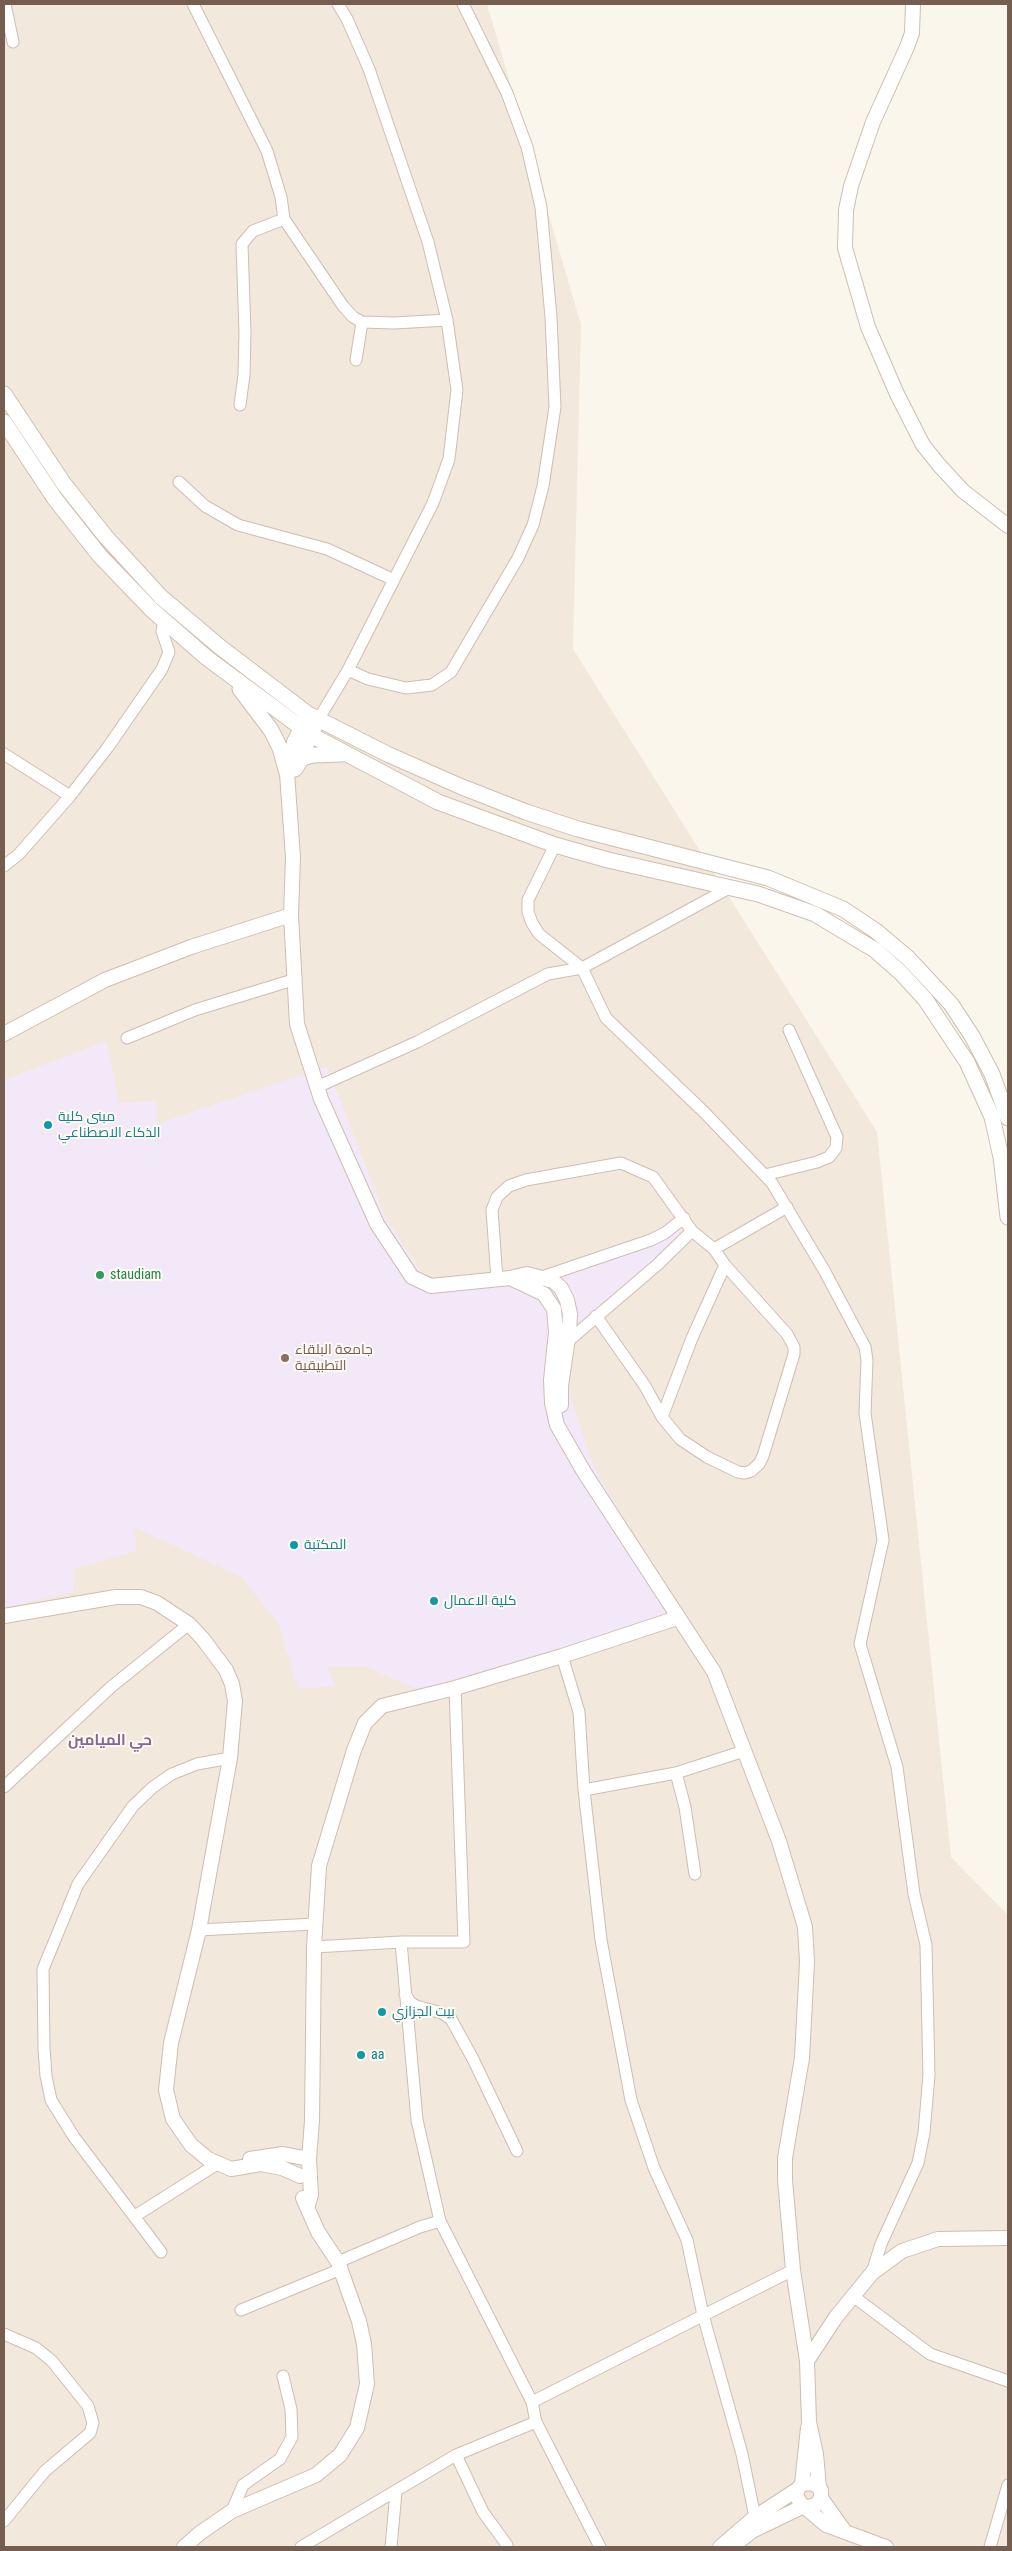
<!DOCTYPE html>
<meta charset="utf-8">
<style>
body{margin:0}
#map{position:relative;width:1012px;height:2551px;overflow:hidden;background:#fbf6ec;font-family:"Roboto Condensed",sans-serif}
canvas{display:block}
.frame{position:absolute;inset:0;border:5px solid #755e50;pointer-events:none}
</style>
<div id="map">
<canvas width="1012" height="2551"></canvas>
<div class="frame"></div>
</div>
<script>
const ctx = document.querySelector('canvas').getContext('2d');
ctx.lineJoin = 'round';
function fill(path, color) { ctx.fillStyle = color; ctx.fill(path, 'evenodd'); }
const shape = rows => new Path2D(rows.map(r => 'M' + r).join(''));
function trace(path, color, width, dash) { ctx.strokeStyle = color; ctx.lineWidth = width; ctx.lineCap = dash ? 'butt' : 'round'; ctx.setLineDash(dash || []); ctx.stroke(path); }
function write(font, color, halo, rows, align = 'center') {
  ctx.font = font + ' "Roboto Condensed",Cairo,sans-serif'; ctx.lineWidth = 4; ctx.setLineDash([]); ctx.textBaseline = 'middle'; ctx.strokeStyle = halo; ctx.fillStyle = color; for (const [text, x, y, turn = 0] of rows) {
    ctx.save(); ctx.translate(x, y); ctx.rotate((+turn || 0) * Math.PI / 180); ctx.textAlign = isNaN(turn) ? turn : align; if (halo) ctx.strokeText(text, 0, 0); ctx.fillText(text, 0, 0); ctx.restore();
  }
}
const residential = shape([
 [4,4,487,4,581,325,573,649,877,1132,951,1857,1008,1915,1008,2547,4,2547]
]);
const education = shape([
 [106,1041,119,1103,155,1101,157,1124,327,1066,385,1216,422,1273,438,1288,483,1288,490,1279,511,1279,559,1267,625,1241,685,1225,672,1251,626,1288,599,1303,595,1316,570,1340,564,1377,592,1462,676,1611,591,1646,424,1692,364,1666,327,1667,335,1686,298,1689,278,1623,241,1577,134,1527,137,1551,74,1569,73,1592,4,1608,4,1080]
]);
const minor = shape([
 [5,4,13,42],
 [193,4,267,151,281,197,284,219,343,306,353,317,362,322,394,323,447,320],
 [356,360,362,322],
 [240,405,244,375,245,333,242,244,253,231,284,219],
 [179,482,205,506,238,525,327,549,392,579],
 [348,670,368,679,406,688,432,685,451,672,518,558,533,525,543,486,555,407,551,317,541,207,527,147,507,93,463,4],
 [318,720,348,670,433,503,449,459,457,390,447,320,428,242,369,69,347,19,338,4],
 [4,754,70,796],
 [555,845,528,900,528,912,532,923,539,934,582,968,606,1018,704,1112,772,1183,824,1270,865,1347,867,1360,865,1413,883,1540,860,1644,897,1767,914,1894,926,1945,929,2075,924,2133,918,2163,881,2244,872,2273],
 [4,866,19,854,70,796,108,747,162,669,169,652,162,631,164,620],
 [127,1038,195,1010,296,979],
 [317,1087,417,1042,548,974,582,968,731,887],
 [765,1175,817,1162,829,1157,836,1148,837,1137,789,1030],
 [542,1277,651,1240,665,1233,684,1218],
 [497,1279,492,1210,497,1197,509,1186,526,1180,621,1163,653,1177,692,1231,714,1249,787,1207],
 [596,1316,645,1386,662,1417,680,1439,707,1457,738,1472,745,1473,751,1471,759,1464,763,1456,794,1354,794,1347,787,1334,725,1265,714,1249],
 [567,1342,657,1265,692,1231],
 [662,1417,692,1338,725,1265],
 [562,1656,579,1712,584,1790,601,1940,631,2100,654,2168,687,2240,703,2315,742,2454,755,2517],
 [676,1773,685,1807,695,1874],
 [4,1787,111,1687,189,1624],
 [584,1790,676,1773,744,1751],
 [199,1930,315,1924],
 [401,1942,417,2120,440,2221,532,2402,536,2422,600,2547],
 [314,1947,401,1942,464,1942,455,1688],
 [405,1994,410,2002,416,2006,442,2013,451,2019,473,2059,517,2151],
 [135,2216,217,2164],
 [161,2252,74,2137,51,2100,46,2076,44,2048,43,1969,78,1884,133,1806,153,1787,172,1774,197,1764,230,1758],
 [338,2262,420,2227,440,2221],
 [853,2296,930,2354,1008,2381],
 [241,2310,341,2269],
 [4,2334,36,2348,52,2361,88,2406,93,2423,90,2433,45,2471,4,2521],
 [532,2402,793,2270],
 [456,2455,483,2512,507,2545],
 [232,2511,243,2485,280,2459,292,2437,291,2409,283,2376],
 [301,2547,456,2455,536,2422],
 [391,2547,396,2492],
 [990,2547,1008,2485]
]);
const tertiary = shape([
 [913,4,912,33,907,47,873,122,851,186,846,210,845,248,868,327,897,394,923,445,939,465,963,491,1008,526],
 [308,714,294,742,287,773,293,857,291,915,297,1024,321,1099,377,1224,412,1277,431,1286,510,1278,527,1274,553,1281,561,1288,567,1300,570,1314,569,1331,561,1386,561,1405],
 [297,765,318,720],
 [4,1034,105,980,191,947,291,915],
 [510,1278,544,1294,554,1309,556,1332,551,1380,552,1403,557,1425,584,1472,714,1672,779,1841,805,1927,807,1962,802,2058,785,2158,785,2180,793,2270,807,2361,809,2422,816,2454,819,2487],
 [4,1616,116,1597,141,1597,157,1603,189,1624,203,1639,226,1670,232,1684,235,1701,230,1758,199,1930,171,2043,166,2090,173,2119,191,2145,208,2159,231,2169,261,2164,282,2168,300,2176],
 [250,2159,283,2154,309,2159],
 [308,2205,311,2195,309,2159,312,2121,314,1947,319,1866,354,1750,365,1723,382,1706,455,1688,562,1656,677,1618],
 [807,2361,836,2317,872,2273,902,2251,938,2239,1008,2238],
 [802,2484,808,2428],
 [821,2498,843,2529],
 [807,2507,816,2505,821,2498,821,2490,814,2483,802,2484,798,2489,796,2494,800,2503,826,2525,886,2547],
 [184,2547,200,2533,232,2511,316,2475,340,2455,357,2428,367,2384,364,2344,359,2321,338,2262,318,2232,303,2198],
 [720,2547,755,2517,798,2489],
 [732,2547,752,2531,804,2506]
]);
const secondary = shape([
 [4,394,64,484,106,537,161,597,220,647,308,714,387,754,462,787,526,812,578,829,768,878,843,909,876,931,908,958,951,1004,972,1036,992,1074,1008,1118],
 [4,422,55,499,100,556,152,610,207,658,311,735,438,802,555,845,608,860,758,894,815,914,875,950,900,972,925,999,967,1062,992,1117,1001,1157,1008,1217],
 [240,689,271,730,280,748,287,773],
 [295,769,302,758,313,755,342,754]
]);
const markers = [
 [48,1125,5,"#0f9aa8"],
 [100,1275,5,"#2e9e5b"],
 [285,1358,5,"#8d6e63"],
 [294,1545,5,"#0f9aa8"],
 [434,1601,5,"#0f9aa8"],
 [382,2012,5,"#0f9aa8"],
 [361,2055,5,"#0f9aa8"]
];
const cultureNames = [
 ["مبنى كلية",58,1117],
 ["الذكاء الاصطناعي",58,1133],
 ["المكتبة",304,1545],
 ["كلية الاعمال",444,1601],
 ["بيت الجزازي",392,2012],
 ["aa",371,2055]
];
const leisureNames = [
 ["staudiam",110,1275]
];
const educationNames = [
 ["جامعة البلقاء",295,1350],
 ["التطبيقية",295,1366]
];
const neighbourhoodNames = [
 ["حي الميامين",110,1741]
];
fill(residential, '#f2e8db');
fill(education, '#f2e8f8');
trace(minor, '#cdbeb2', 13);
trace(tertiary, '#cdbeb2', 16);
trace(secondary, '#cfbfb0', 17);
trace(minor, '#fff', 11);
trace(tertiary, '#fff', 14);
trace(secondary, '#fff', 15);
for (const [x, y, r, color] of markers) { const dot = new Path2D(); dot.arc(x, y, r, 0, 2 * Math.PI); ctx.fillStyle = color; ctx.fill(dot); trace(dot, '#fefaf3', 2); }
write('14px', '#0d838f', '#fefaf3', cultureNames, 'left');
write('14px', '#27864d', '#fefaf3', leisureNames, 'left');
write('14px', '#785e54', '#fefaf3', educationNames, 'left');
write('bold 15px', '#836990', '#fefaf3', neighbourhoodNames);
</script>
